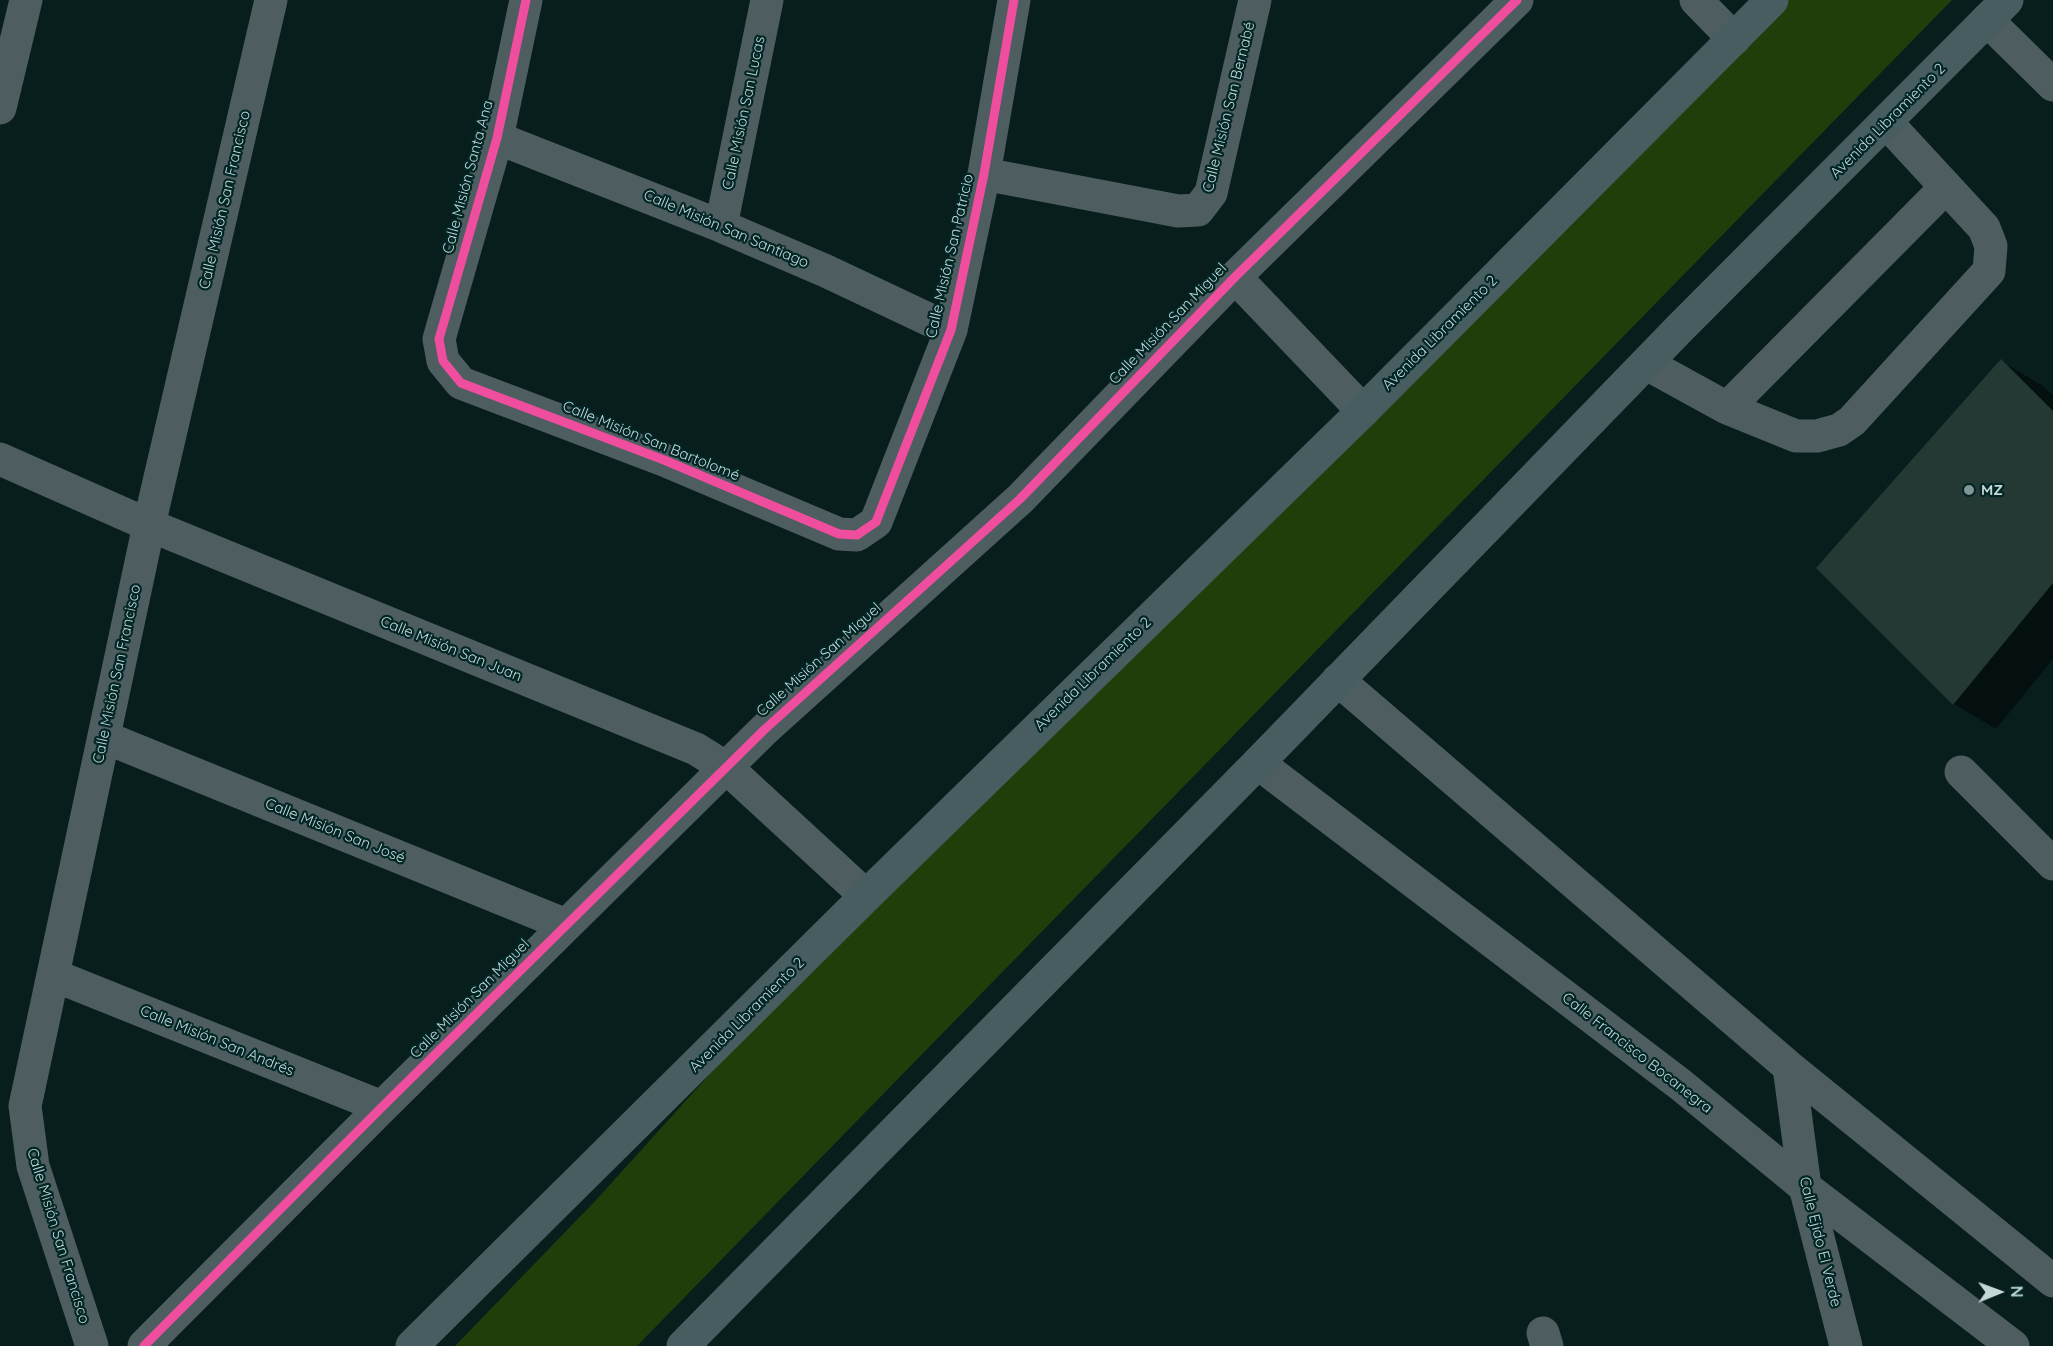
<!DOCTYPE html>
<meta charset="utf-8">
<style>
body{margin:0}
#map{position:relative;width:2053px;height:1346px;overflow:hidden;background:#081e1d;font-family:Quicksand,sans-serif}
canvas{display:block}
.north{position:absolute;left:1969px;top:1262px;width:60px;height:60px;-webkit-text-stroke:4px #002625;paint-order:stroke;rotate:89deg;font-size:16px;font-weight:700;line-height:24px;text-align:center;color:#c4d7d6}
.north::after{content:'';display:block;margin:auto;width:21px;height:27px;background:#c4d7d6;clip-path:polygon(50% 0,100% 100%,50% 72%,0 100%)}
</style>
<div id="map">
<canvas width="2053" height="1346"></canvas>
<div class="north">N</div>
</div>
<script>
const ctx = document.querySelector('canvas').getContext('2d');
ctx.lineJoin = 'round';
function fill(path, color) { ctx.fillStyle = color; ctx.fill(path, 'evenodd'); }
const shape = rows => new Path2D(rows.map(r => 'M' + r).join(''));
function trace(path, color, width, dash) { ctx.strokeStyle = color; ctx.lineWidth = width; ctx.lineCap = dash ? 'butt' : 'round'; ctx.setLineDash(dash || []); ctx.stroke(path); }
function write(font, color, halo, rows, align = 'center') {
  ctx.font = font + ' Quicksand,sans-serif'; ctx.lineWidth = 4.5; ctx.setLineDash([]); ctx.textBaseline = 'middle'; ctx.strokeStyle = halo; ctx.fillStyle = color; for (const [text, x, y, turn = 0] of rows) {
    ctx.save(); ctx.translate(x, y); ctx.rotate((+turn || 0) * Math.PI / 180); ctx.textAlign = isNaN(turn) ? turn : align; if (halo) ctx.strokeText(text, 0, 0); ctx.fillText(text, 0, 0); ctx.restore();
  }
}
const green = shape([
 [1784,0,1952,0,637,1346,455,1346,597,1199,747,1033]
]);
const shadow = shape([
 [2001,361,2043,386,2053,395,2053,659,1996,729,1954,704,1818,568]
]);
const building = shape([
 [2001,359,2053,411,2053,583,1953,705,1816,568]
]);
const minor = shape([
 [526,0,497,138,439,339,443,361,461,383,664,460,839,534,857,535,876,522,951,330,984,174,1014,0],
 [1696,0,1734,39],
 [1987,20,2053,85],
 [0,108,26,0],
 [497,138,721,226,826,271,951,330],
 [984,174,1178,211,1198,210,1211,193,1255,0],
 [721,226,767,0],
 [1235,277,1363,411],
 [1647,364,1727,408,1796,436,1817,436,1839,430,1852,421,1989,271,1991,246,1984,228,1887,123],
 [1727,408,1946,187],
 [0,459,149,525,696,749,728,769,866,896],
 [1338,680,1789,1067,2053,1281],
 [104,737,566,925],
 [1258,763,1681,1085,1805,1187,2013,1346],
 [1961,772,2053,864],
 [53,975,382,1107],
 [1789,1067,1805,1187,1846,1346],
 [1543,1333,1547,1346],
 [92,1346,33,1166,25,1106,149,525,271,0],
 [144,1346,382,1107,764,730,1020,499,1235,277,1517,0]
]);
const major = shape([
 [412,1346,866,896,1363,411,1772,0],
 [683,1346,1258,763,1681,327,2007,0]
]);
const cycleway = shape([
 [526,0,497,138,439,339,443,361,461,383,664,460,839,534,857,535,876,522,951,330,984,174,1014,0],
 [144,1346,382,1107,764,730,1020,499,1235,277,1517,0]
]);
const markers = [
 [1969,490,6,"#829695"]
];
const streetNames = [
 ["Calle Misión San Bernabé",1229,107,-76],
 ["Calle Misión San Lucas",744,113,-78],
 ["Avenida Libramiento 2",1888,121,-45],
 ["Calle Misión Santa Ana",468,177,-75],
 ["Calle Misión San Francisco",225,200,-77],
 ["Calle Misión San Santiago",726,229,23],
 ["Calle Misión San Patricio",950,256,-77],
 ["Calle Misión San Miguel",1168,324,-46],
 ["Avenida Libramiento 2",1440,333,-45],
 ["Calle Misión San Bartolomé",651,441,22],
 ["Calle Misión San Juan",451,649,22],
 ["Calle Misión San Miguel",819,660,-42],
 ["Calle Misión San Francisco",117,674,-78],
 ["Avenida Libramiento 2",1093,674,-44],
 ["Calle Misión San José",335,831,22],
 ["Calle Misión San Miguel",470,999,-45],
 ["Avenida Libramiento 2",747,1015,-45],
 ["Calle Misión San Andrés",217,1041,22],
 ["Calle Francisco Bocanegra",1637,1053,38],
 ["Calle Misión San Francisco",58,1236,73],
 ["Calle Ejido El Verde",1820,1242,76]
];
const poiNames = [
 ["MZ",1981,490]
];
fill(green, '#1f3e0a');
fill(shadow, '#0007');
fill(building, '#243834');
trace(minor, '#4e5d60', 33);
trace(major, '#485d60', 33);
trace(cycleway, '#ef4d9e', 9);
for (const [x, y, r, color] of markers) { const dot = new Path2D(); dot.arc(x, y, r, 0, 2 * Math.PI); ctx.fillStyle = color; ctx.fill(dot); trace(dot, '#002625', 2); }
write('15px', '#c4d7d6', '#002625', streetNames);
write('bold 15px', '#c4d7d6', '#002625', poiNames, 'left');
</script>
